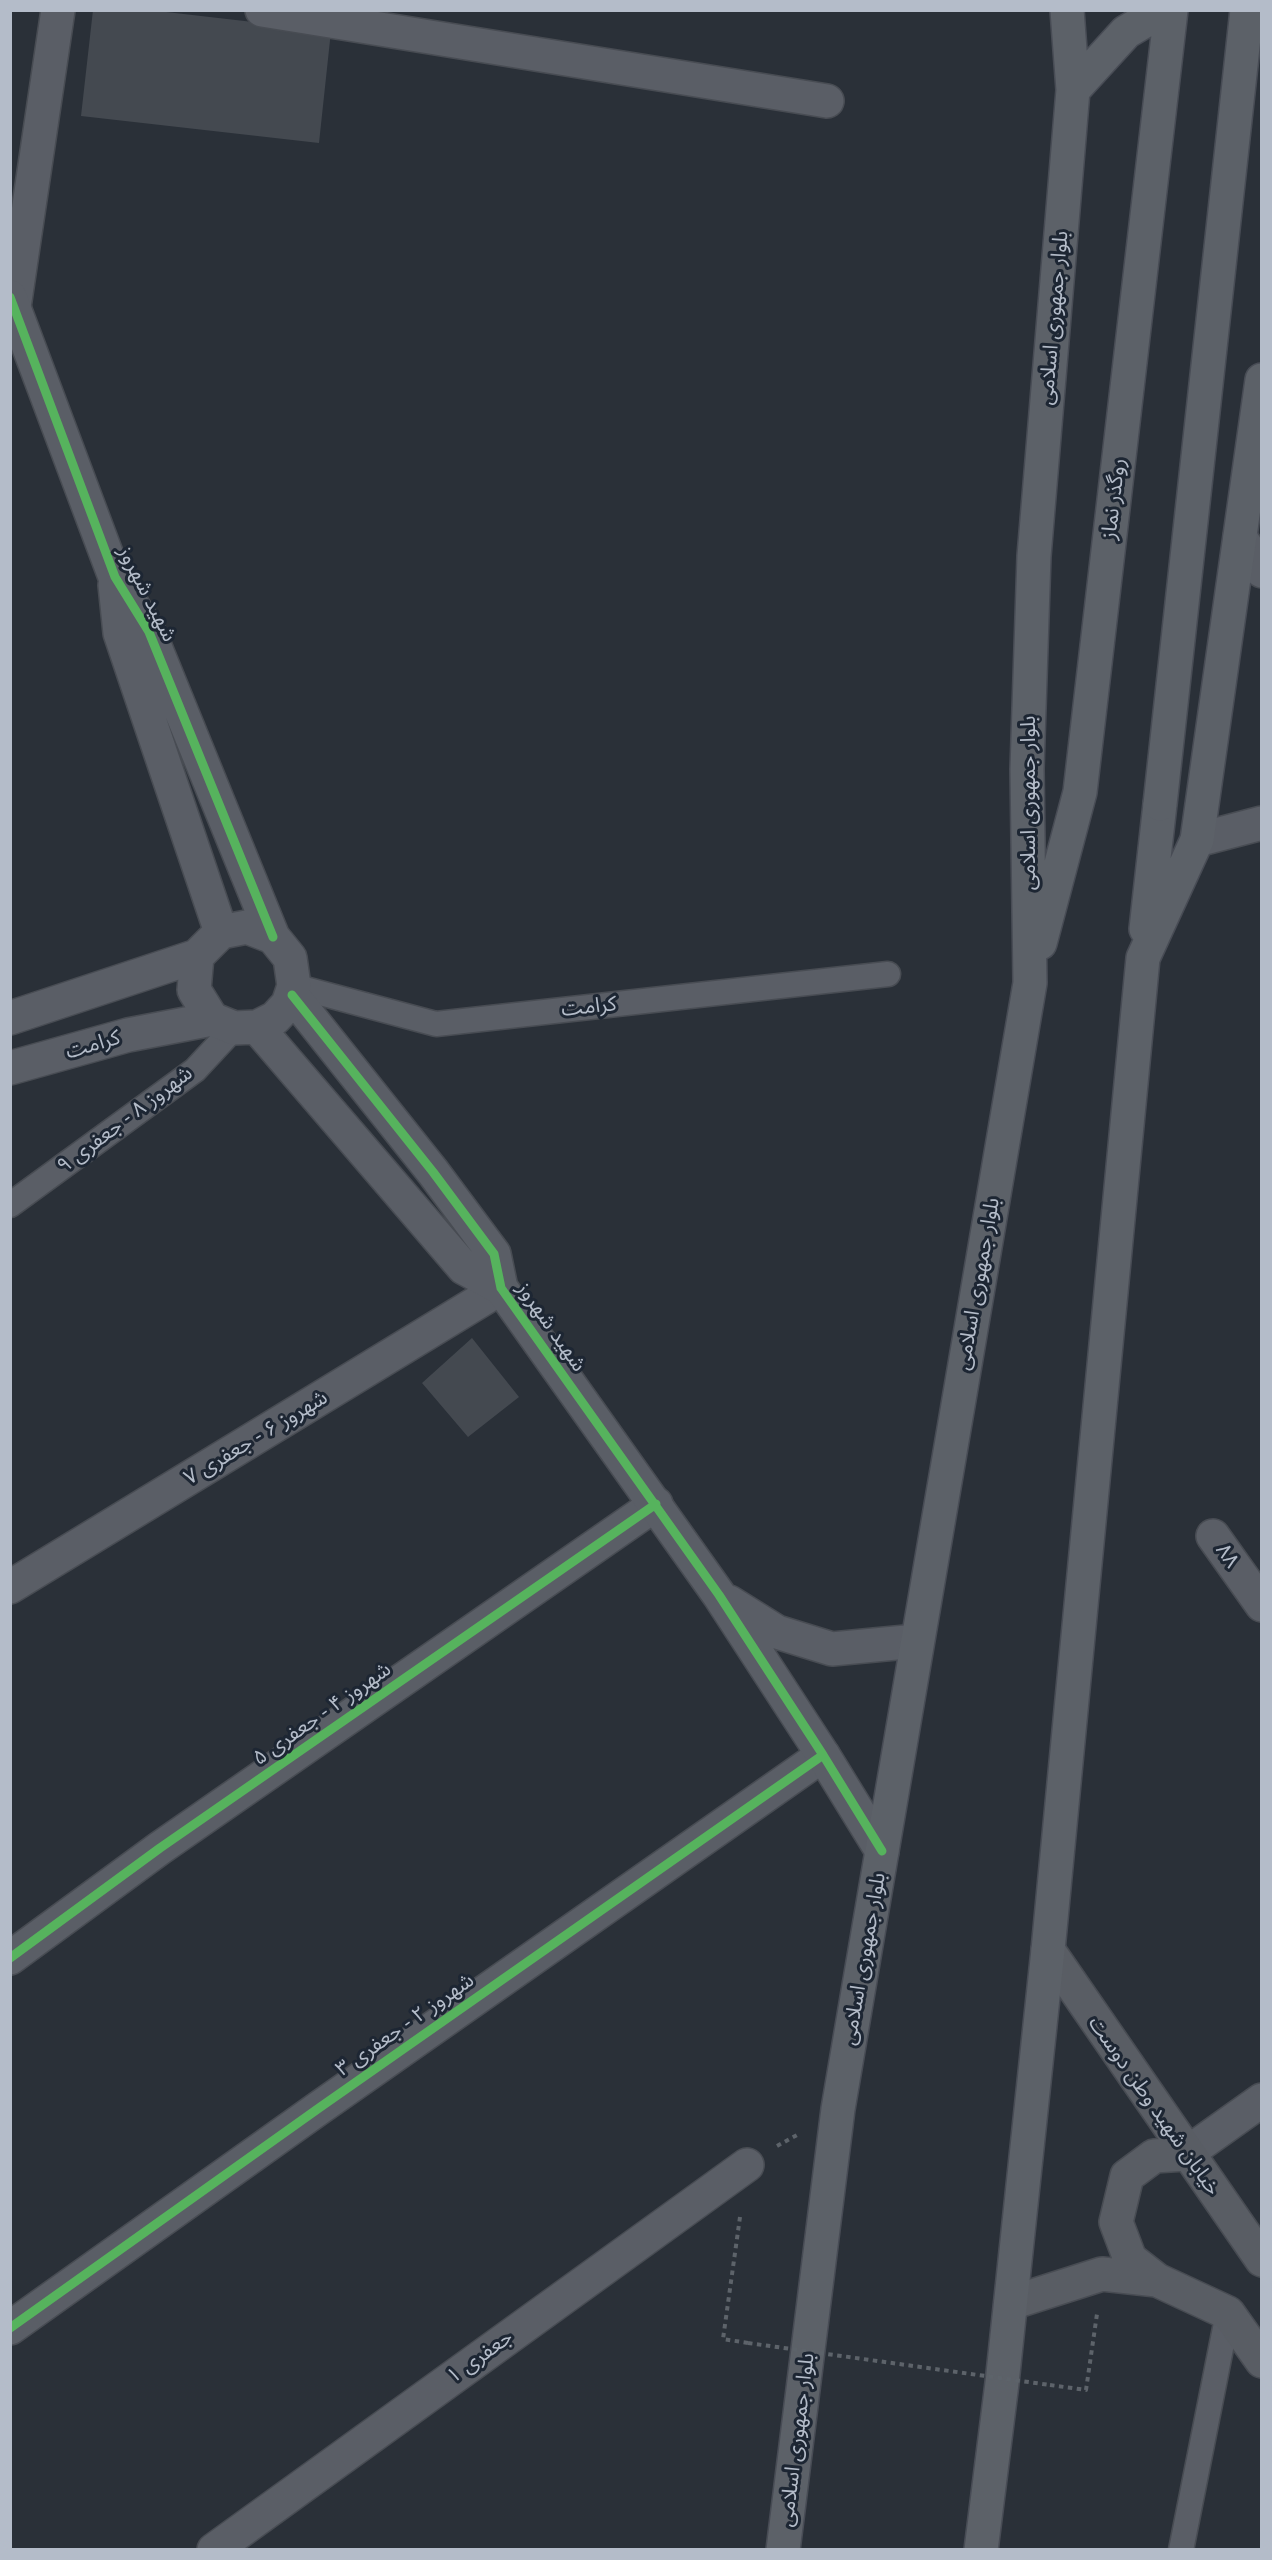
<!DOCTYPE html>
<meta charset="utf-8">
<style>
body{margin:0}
#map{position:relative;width:1272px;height:2560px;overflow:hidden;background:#2a3038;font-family:"Open Sans",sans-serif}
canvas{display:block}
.frame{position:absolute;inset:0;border:12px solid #b4bcc9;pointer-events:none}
</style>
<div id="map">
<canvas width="1272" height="2560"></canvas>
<div class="frame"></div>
</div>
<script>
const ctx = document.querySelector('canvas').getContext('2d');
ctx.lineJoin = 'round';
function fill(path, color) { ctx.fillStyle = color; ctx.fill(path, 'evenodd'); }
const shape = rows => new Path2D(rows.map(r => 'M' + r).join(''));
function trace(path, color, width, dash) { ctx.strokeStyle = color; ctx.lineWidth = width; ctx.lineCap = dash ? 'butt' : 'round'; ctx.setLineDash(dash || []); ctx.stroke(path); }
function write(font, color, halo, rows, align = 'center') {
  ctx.font = font + ' "Open Sans","Noto Sans Arabic",sans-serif'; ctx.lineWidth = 6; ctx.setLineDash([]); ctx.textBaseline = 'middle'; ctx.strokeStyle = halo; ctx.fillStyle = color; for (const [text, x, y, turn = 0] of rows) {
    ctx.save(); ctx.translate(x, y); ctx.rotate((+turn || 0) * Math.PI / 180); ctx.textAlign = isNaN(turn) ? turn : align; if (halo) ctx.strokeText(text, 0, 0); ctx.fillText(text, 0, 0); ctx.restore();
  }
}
const building = shape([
 [93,10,149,10,331,31,319,143,81,116],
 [472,1338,519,1397,468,1437,422,1383]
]);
const path = shape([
 [777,2146,797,2135],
 [740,2217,723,2339,748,2343],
 [1050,2385,1086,2390,1097,2314]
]);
const service = shape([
 [294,986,436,1024,888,974],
 [10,1205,195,1070,234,1028],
 [1181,2550,1228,2313]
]);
const minor = shape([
 [262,10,827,101],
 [14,307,58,10],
 [1240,537,1262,571],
 [1197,840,1262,823],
 [1213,1536,1262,1605],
 [10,1587,501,1288],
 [10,1958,160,1848,656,1504],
 [1186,2154,1262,2100],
 [10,2328,319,2108,823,1755],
 [214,2550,747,2165]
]);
const tertiary = shape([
 [10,297,115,577,149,632,273,937],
 [115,585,120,633,221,932],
 [247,927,273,937,290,958,294,986,288,1004,275,1018,257,1027,234,1028,212,1019,194,990,197,956,221,932,247,927],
 [292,995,433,1172,494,1254,501,1288,719,1595,823,1755,882,1851],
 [10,1018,197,956],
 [257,1027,464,1268,501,1288],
 [10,1068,128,1035,212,1019],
 [729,1602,777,1632,832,1649,917,1641]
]);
const secondary = shape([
 [1048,1950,1262,2260],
 [1157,2280,1130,2259,1116,2222,1127,2176,1154,2156,1186,2154],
 [1011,2303,1102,2274,1157,2280,1228,2313,1262,2361]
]);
const primary = shape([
 [1073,90,1126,32,1163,10],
 [1146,929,1160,804],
 [1040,943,1080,792,1171,10],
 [783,2550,838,2109,1030,983,1027,769,1034,556,1073,90,1067,10],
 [981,2550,1002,2383,1048,1950,1143,958,1197,840,1262,380]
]);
const pathBridge = shape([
 [748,2343,1050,2385]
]);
const primaryBridge = shape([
 [1160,804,1247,10]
]);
const cycleway = shape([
 [10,297,115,577,149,632,273,937],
 [292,995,433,1172,494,1254,501,1288,719,1595,823,1755,882,1851],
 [10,1958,160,1848,656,1504],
 [10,2328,319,2108,823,1755]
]);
const streetNames = [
 ["بلوار جمهوری اسلامی",1054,318,-85],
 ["روگذر نماز",1114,499,-83],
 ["شهید شهروز",147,594,63],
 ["بلوار جمهوری اسلامی",1029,803,-90],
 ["کرامت",589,1007,-6],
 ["کرامت",93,1045,-16],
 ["شهروز ۸ - جعفری ۹",125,1120,-37],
 ["بلوار جمهوری اسلامی",978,1284,-80],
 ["شهید شهروز",551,1327,55],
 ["شهروز ۶ - جعفری ۷",256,1438,-31],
 ["۸۸",1227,1556,55],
 ["شهروز ۴ - جعفری ۵",322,1714,-35],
 ["بلوار جمهوری اسلامی",864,1959,-80],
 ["شهروز ۲ - جعفری ۳",405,2025,-35],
 ["خیابان شهید وطن دوست",1154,2106,55],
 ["جعفری ۱",480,2357,-36],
 ["بلوار جمهوری اسلامی",797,2440,-83]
];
fill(building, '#444950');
trace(service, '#484c53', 27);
trace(minor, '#484c53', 36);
trace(tertiary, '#484c53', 36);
trace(secondary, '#484c53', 36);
trace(primary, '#484c55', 36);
trace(path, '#5d636a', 4, [4.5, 4.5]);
trace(service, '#5a5e66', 24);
trace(minor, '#5a5e66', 33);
trace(tertiary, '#5a5e66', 33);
trace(secondary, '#595d64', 33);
trace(primary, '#5c6168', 33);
trace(primaryBridge, '#484c55', 36, []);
trace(pathBridge, '#5d636a', 4, [4.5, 4.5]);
trace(primaryBridge, '#5c6168', 33);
trace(cycleway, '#56b35d', 9);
write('21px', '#b4bcc9', '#1d2633', streetNames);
</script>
